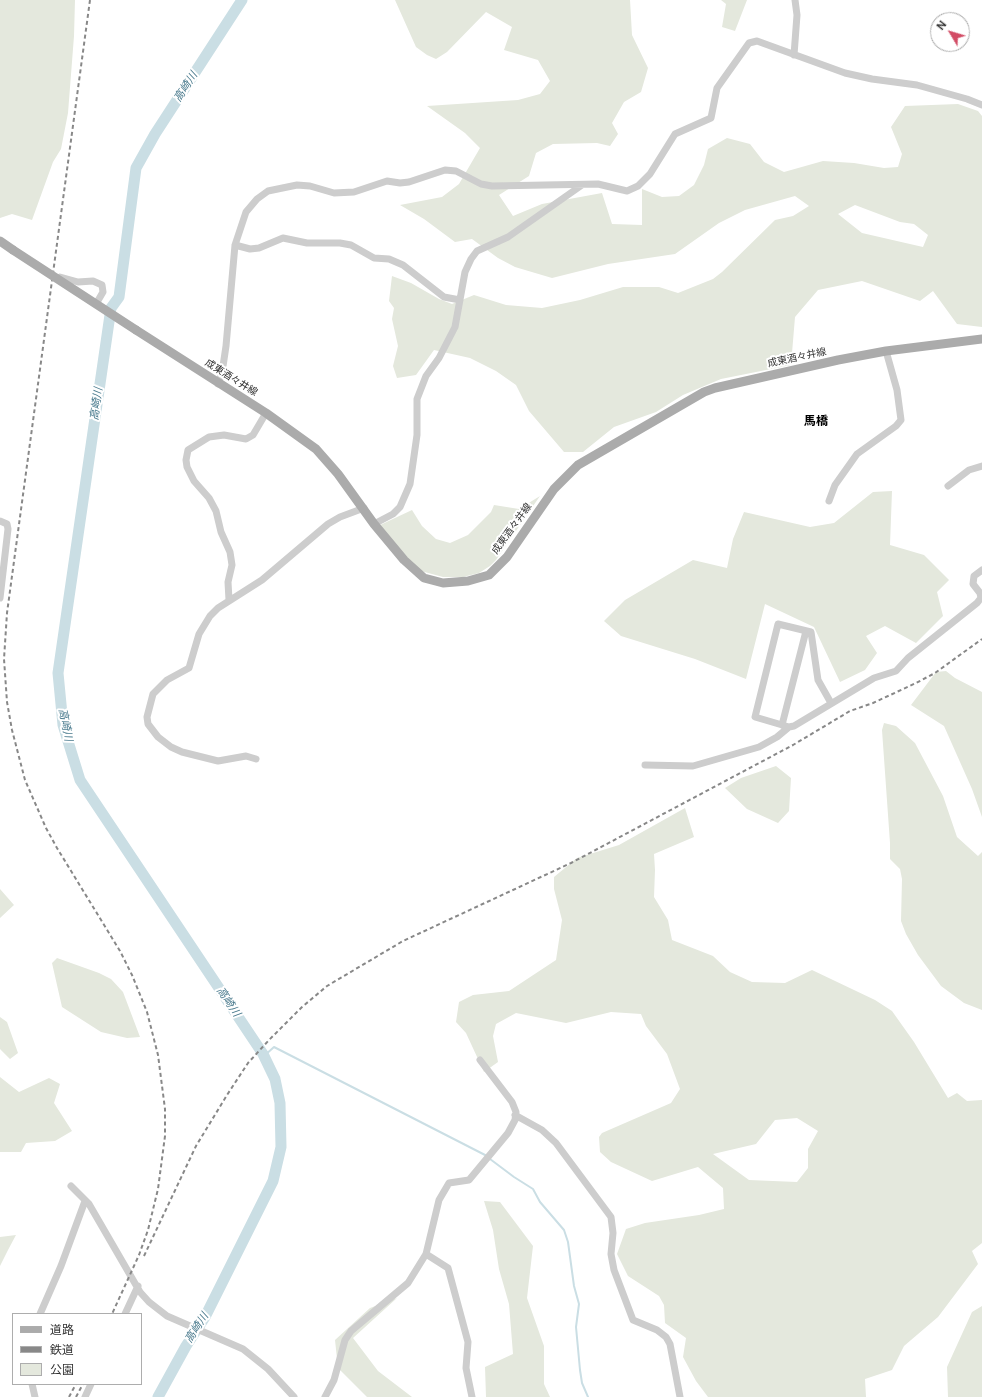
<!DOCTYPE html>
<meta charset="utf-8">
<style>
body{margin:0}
#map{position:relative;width:982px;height:1397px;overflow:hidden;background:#fff;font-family:"DM Sans","Noto Sans JP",sans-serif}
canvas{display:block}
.legend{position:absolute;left:12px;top:1313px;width:130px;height:72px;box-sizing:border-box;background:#fff;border:1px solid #adadad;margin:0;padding:5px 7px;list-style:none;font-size:12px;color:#333}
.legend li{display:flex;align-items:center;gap:8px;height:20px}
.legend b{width:20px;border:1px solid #adadad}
.north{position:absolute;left:930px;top:12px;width:40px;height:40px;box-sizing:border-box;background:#fff;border:1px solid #adadad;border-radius:50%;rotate:308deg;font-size:11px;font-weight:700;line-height:16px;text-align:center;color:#333}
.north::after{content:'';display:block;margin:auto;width:14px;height:18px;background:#d24c65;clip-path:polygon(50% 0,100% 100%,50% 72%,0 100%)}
</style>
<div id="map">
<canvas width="982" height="1397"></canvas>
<ul class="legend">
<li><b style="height:5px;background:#ababab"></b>道路</li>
<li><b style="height:5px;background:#888"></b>鉄道</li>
<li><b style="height:11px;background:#e4e8dd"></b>公園</li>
</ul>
<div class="north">N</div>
</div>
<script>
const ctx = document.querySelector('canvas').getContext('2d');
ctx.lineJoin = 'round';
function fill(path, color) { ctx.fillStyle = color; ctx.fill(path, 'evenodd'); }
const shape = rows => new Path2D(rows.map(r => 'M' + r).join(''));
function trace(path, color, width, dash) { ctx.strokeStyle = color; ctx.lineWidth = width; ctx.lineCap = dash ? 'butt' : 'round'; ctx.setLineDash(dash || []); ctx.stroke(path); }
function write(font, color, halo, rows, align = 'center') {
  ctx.font = font + ' "DM Sans","Noto Sans JP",sans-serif'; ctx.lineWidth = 4; ctx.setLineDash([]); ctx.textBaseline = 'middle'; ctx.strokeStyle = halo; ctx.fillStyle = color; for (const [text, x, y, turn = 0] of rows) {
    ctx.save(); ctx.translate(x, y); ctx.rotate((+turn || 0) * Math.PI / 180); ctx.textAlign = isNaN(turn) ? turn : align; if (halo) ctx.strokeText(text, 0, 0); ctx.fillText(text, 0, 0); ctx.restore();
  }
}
const green = shape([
 [0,0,75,0,74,36,68,113,61,149,53,162,32,220,12,214,0,218],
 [395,0,630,0,632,35,648,68,641,92,624,102,612,123,618,134,610,146,597,143,553,144,536,153,529,176,499,195,513,216,542,204,602,193,612,224,642,225,642,189,662,197,679,196,694,185,704,165,708,149,727,138,750,144,764,162,784,172,823,161,854,163,884,168,898,167,902,154,891,127,905,106,958,104,978,111,982,116,982,327,957,324,933,291,920,301,862,281,818,290,795,317,791,365,721,379,683,395,656,412,614,427,583,452,564,452,529,411,516,385,496,371,470,358,434,350,416,375,397,378,393,366,398,346,392,319,394,308,389,301,392,276,411,283,439,299,452,304,474,295,506,305,542,308,580,300,623,287,659,287,678,293,713,279,722,272,775,220,793,216,809,206,795,196,745,210,719,223,675,254,608,264,552,278,515,267,498,258,472,239,455,242,424,219,400,205,442,197,459,184,480,148,465,133,427,106,518,100,540,94,550,81,538,60,504,50,512,27,486,12,447,52,436,59,427,55,416,47],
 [855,205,900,222,914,224,928,235,923,247,862,233,838,214],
 [721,0,747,0,735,31,722,27,726,4],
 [892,491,890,545,924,555,949,580,937,592,943,616,916,643,885,626,866,636,877,653,865,670,840,682,814,627,765,604,746,679,695,659,621,636,604,621,625,600,693,560,727,568,733,539,744,512,810,527,834,523,873,492],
 [540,496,496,560,490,566,479,573,463,577,443,577,421,571,413,566,378,526,412,510,422,526,436,539,450,543,468,535,491,512,494,505,519,509],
 [946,671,955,678,982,692,982,817,972,789,944,726,911,705,936,672],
 [884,723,896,726,915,743,943,796,957,837,978,856,982,852,982,1010,964,1003,941,986,918,955,906,934,901,921,902,879,900,869,890,859,890,843,882,730],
 [776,766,791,778,789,811,778,823,747,809,725,788,741,778],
 [685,808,694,837,654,854,655,870,654,897,668,920,672,940,713,956,730,972,752,982,785,983,812,970,875,1000,892,1011,914,1042,948,1098,957,1093,967,1101,982,1100,982,1243,972,1251,978,1264,938,1317,904,1346,892,1370,865,1379,866,1397,708,1397,696,1381,683,1357,686,1338,665,1323,664,1305,659,1296,628,1276,617,1254,626,1229,645,1223,699,1215,724,1209,723,1188,698,1167,652,1181,611,1162,600,1152,599,1137,602,1133,671,1103,680,1089,667,1054,646,1026,641,1014,611,1012,566,1023,516,1013,496,1024,493,1036,498,1062,484,1072,466,1033,456,1022,459,1002,473,995,509,991,556,960,562,920,554,889,554,877,577,858,619,845],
 [797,1118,818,1131,808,1149,808,1168,797,1182,749,1180,713,1154,756,1144,775,1120],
 [0,889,14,905,0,918],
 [57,958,99,973,111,979,123,992,140,1037,127,1038,101,1032,62,1007,52,963],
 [0,1017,7,1022,18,1053,10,1059,0,1049],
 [0,1077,19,1092,49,1078,60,1084,54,1103,72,1131,55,1141,26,1143,21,1152,0,1152],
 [484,1201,500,1202,533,1246,527,1298,544,1346,544,1384,550,1397,486,1397,485,1367,513,1354,509,1304,499,1269,493,1230],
 [16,1235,8,1250,0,1266,0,1237],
 [397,1298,353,1338,378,1371,412,1397,367,1397,338,1368,335,1340,370,1308],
 [982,1306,982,1397,948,1397,947,1367,972,1312]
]);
const stream = shape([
 [264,1056,274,1047,487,1156],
 [490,1159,514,1177,533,1189,540,1202,564,1230,568,1242,574,1286,579,1304,576,1327,580,1370,582,1383,588,1397]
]);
const river = shape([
 [158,1397,186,1346,205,1317,273,1181,281,1147,280,1103,275,1079,263,1054,80,780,63,725,58,673,111,308,119,297,136,168,155,134,242,0]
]);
const minor = shape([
 [794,55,797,15,795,0],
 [235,245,250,249,259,248,283,238,307,243,340,243,351,245,374,258,389,259,403,265,444,297,460,300],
 [60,277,78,282,93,281,102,285,103,292,96,304],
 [218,384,222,373,226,346,235,245,246,212,257,199,268,191,297,185,310,186,334,193,354,192,387,181,400,183,409,182,445,170,456,171,481,184,492,186,598,184,627,191,638,186,650,174,675,134,711,118,717,88,749,43,757,41,845,73,872,79,917,85,967,99,982,105],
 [948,486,969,470,982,466],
 [829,501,835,485,857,454,896,426,901,420,897,390,886,351],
 [0,521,7,524,8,529,0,598],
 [374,524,393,514,400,507,410,484,417,435,417,399,426,376,439,358,455,327,465,272,471,259,477,251,508,237,582,185],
 [229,600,228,582,232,565,230,552,221,532,216,511,209,498,194,481,187,467,186,460,188,450,209,437,224,435,246,439,253,435,266,413],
 [782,725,806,631],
 [789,727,755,717,778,624,811,632,818,680,831,703],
 [256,759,246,756,218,761,182,752,171,747,158,737,148,724,147,717,153,694,167,680,189,668,199,634,210,616,218,608,262,580,328,524,340,517,364,508],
 [645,765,693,766,759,747,777,737,789,727,794,726,874,678,896,671,908,658,977,603,981,598,980,593,973,584,974,576,982,570],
 [515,1115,542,1130,556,1143,611,1217,613,1233,611,1254,614,1270,633,1320,657,1330,666,1337,670,1344,680,1397],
 [71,1186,89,1204,140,1292,149,1302,167,1316,243,1349,268,1369,294,1397],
 [426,1254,448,1268,468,1342,466,1368,472,1397],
 [40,1314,61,1266,85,1201],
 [125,1314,138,1286],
 [32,1384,35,1397],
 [85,1397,91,1384],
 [325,1397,334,1380,345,1340,351,1331,408,1283,426,1254,439,1200,449,1183,469,1180,508,1133,515,1120,516,1112,512,1102,480,1060]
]);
const major = shape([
 [0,241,13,250],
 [136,330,266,413,316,449,338,474,374,524,404,560,424,578,443,583,468,581,489,575,507,557,554,489,578,465,704,392,715,388,838,360,886,351,982,339]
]);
const rail = shape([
 [90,0,7,613,4,659,7,702,12,730,25,780,46,828,57,848,120,951,132,975,147,1012,158,1055,165,1109,165,1136,158,1189,148,1230,139,1255,112,1314],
 [144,1256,196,1146,227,1095,248,1063,269,1040,302,1007,327,986,403,941,571,863,793,745,850,711,873,703,916,683,935,673,982,639],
 [69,1397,76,1384],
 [76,1397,83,1384]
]);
const majorBridge = shape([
 [13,250,136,330]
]);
const streetNames = [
 ["成東酒々井線",797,358,-12],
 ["成東酒々井線",231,378,32],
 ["成東酒々井線",512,529,-54]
];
const waterNames = [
 ["高崎川",186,87,-57],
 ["高崎川",97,404,-82],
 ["高崎川",65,725,79],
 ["高崎川",228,1002,56],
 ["高崎川",197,1328,-57]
];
const quarterNames = [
 ["馬橋",816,422]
];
fill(green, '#e4e8dd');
trace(stream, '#cadee4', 2);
trace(river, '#cadee4', 11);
trace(minor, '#cdcdcd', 7);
trace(major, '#ababab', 9);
trace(rail, '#888', 2, [4, 3]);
trace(majorBridge, '#ababab', 9);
write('10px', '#333', '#fff', streetNames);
write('italic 11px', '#497a8d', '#fff', waterNames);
write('bold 12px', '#000', '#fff', quarterNames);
</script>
